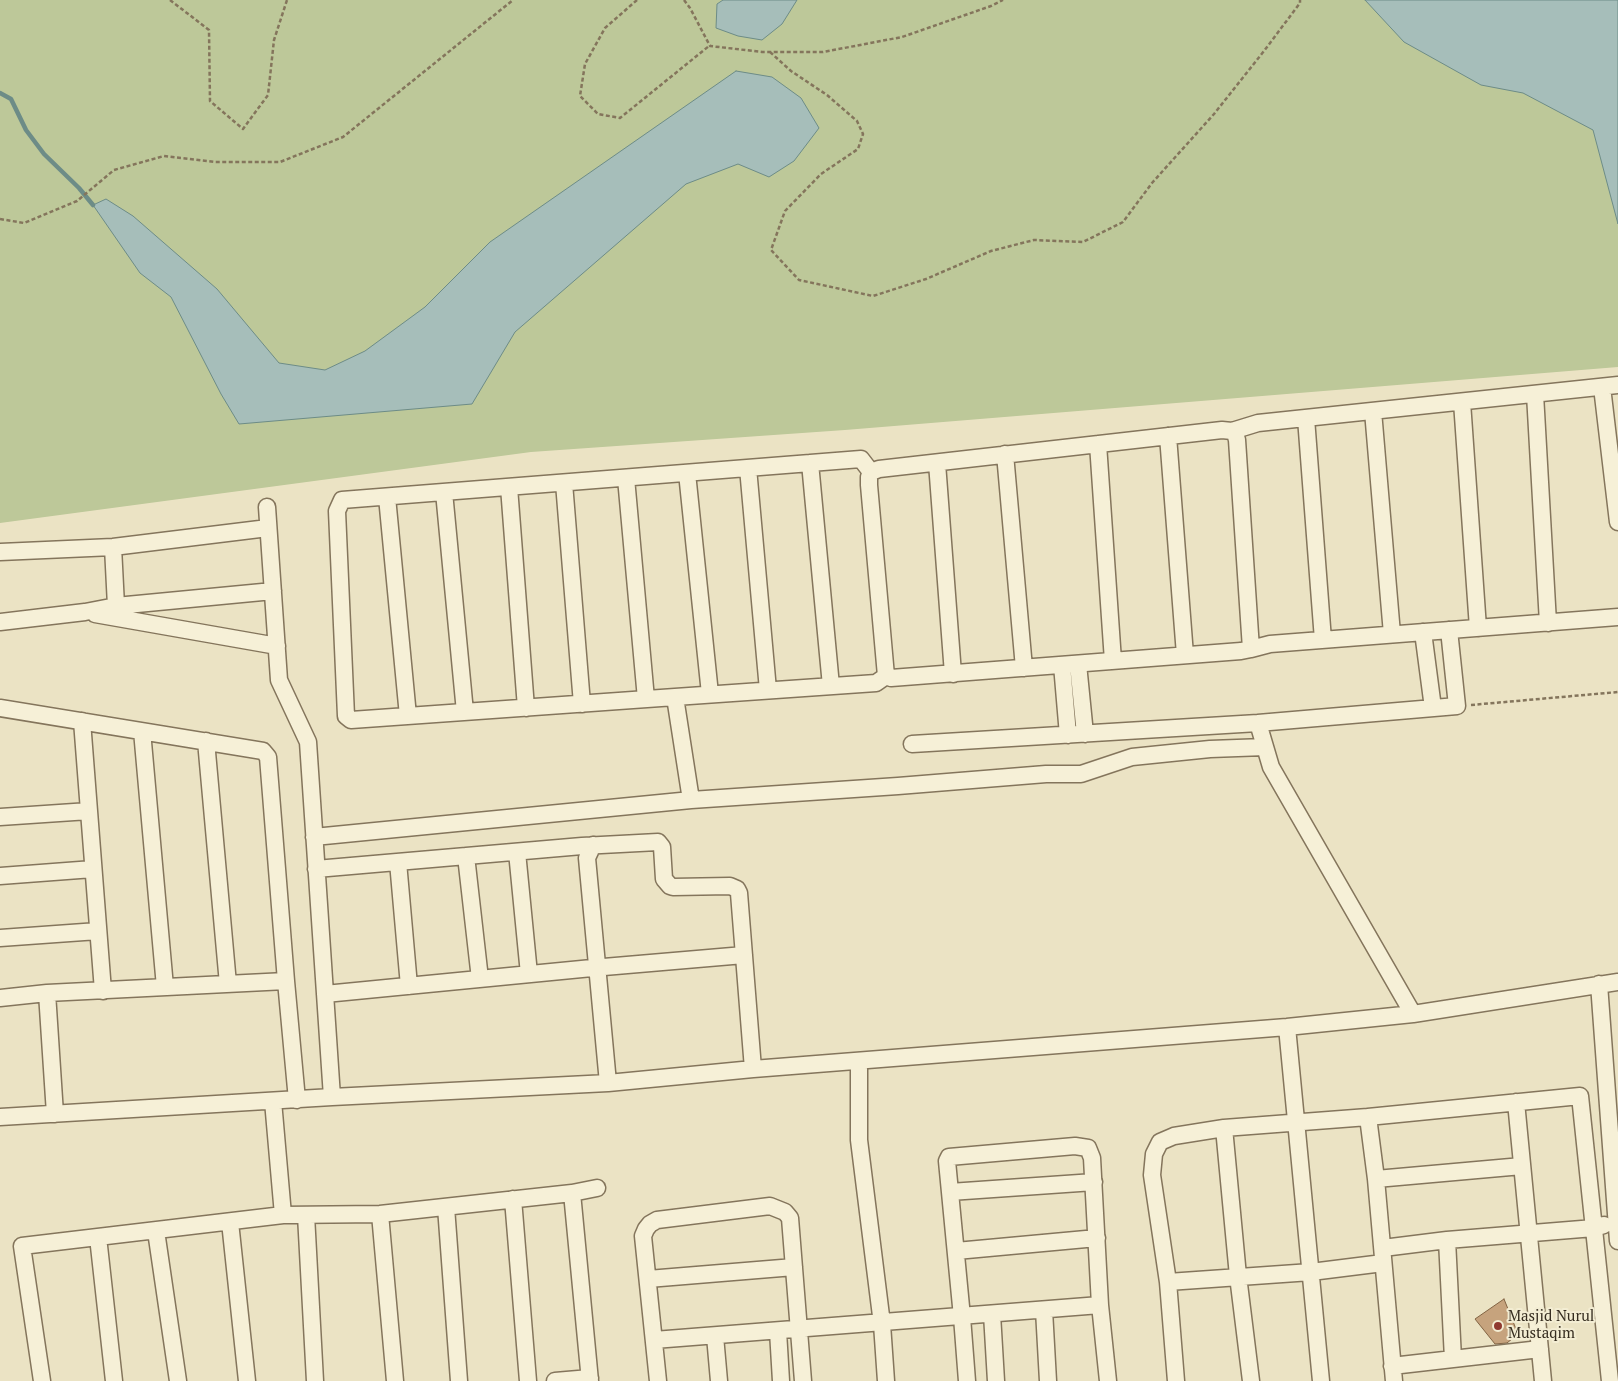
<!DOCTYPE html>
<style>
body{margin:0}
canvas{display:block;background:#ebe3c4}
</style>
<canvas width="1618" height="1381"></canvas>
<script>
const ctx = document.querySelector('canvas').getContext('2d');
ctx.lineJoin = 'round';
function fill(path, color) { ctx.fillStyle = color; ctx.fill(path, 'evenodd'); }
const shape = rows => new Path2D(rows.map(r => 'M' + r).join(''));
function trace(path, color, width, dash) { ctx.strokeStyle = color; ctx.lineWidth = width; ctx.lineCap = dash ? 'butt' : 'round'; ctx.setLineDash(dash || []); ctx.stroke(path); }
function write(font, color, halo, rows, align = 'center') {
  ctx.font = font + ' "PT Serif",serif'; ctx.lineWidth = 4; ctx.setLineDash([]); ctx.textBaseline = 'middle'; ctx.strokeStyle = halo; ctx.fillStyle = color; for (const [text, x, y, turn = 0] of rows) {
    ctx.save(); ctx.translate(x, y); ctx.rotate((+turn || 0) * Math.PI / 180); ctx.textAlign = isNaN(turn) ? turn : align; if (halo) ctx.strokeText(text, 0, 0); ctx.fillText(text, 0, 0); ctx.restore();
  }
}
const green = shape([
 [0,0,1618,0,1618,367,845,430,531,452,0,523]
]);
const water = shape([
 [723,0,797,0,782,24,762,40,738,36,716,28,717,4,723,0],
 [1365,0,1618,0,1618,224,1593,130,1523,93,1481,85,1404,42,1365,0],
 [736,71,772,77,801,98,819,128,794,161,769,177,738,164,686,184,515,332,472,404,239,424,221,394,171,297,140,273,93,205,106,199,133,216,217,289,279,363,325,370,365,351,425,307,490,242,736,71]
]);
const stream = shape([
 [0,93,11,99,26,130,44,154,79,188,93,205]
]);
const building = shape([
 [1504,1299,1518,1334,1507,1343,1495,1344,1475,1319,1504,1299]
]);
const path = shape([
 [170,0,209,30,210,101,243,129,268,95,274,40,287,0],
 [637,0,605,28,585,64,580,96,598,114,620,118,709,46],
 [684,0,690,8,710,46,762,52,823,52,902,37,991,6,1003,0],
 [770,52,791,71,827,95,857,121,863,134,858,149,821,174,785,211,771,250,799,280,873,296,926,279,991,251,1034,240,1083,242,1123,222,1152,183,1214,114,1264,51,1300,3,1300,0],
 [0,219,24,223,77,201,114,170,164,156,215,162,280,162,343,137,513,0],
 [1471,705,1618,692]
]);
const minor = shape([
 [1602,387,1618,522],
 [1535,394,1548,623],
 [1462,402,1478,628],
 [1373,411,1392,634],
 [1306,418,1323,640],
 [1222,430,1232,431,1235,433,1237,440,1251,649,1241,651,891,678,886,676,869,485,869,477,871,472,879,469,1222,430],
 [1232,431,1258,423,1618,385],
 [1168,436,1185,655],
 [1098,444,1113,661],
 [1005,454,1024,668],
 [810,463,831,686],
 [937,463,953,674],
 [748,468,768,690],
 [687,473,710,694],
 [626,478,646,699],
 [564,483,582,704],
 [509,487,526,708],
 [444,492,465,712],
 [387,497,408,716],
 [267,507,279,680,308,742,332,1097],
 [113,547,116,606],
 [0,552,113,547,268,528],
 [95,614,277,646],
 [0,622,85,612,116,606,273,591],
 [1423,632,1433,708],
 [1251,649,1270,644,1618,617],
 [1078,664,1085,734],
 [1062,665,1068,735],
 [675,697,876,683,886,676],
 [0,708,263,751,268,757,286,981,47,993,0,998],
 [82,721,103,991],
 [1258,723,1457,706,1449,630],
 [142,731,165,987],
 [206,741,228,984],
 [912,744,1258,723,1271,767,1413,1014],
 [691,800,898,786,1046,774,1081,774,1132,757,1210,749,1265,747],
 [0,817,89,811],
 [314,837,691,800,675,697,351,720,346,716,337,511,342,500,861,459,871,472],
 [593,845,587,858,608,1083],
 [517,852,529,974],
 [466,856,480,979],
 [398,862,409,986],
 [316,869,582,846,658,842,662,847,664,879,670,886,673,887,730,886,737,889,739,893,753,1069],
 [0,876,93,869],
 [0,938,98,931],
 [286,981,297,1100],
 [1599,984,1618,1241],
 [47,993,55,1114],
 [325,994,592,968,744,955],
 [1287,1027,1321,1381],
 [859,1062,859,1140,882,1324,886,1381],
 [273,1101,283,1215],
 [1516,1102,1543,1381],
 [0,1117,332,1097,608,1083,753,1069,1287,1027,1413,1014,1618,982],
 [1368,1117,1376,1179,1394,1381],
 [1224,1128,1238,1276,1251,1381],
 [1376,1179,1522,1166],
 [950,1192,1094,1182],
 [513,1199,528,1381],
 [446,1207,459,1381],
 [380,1214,395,1381],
 [306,1215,315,1381],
 [230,1222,247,1381],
 [156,1231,178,1381],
 [98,1237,114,1381],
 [1447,1240,1453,1359],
 [1383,1248,1447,1240,1594,1228,1604,1225],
 [956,1251,1097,1238],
 [648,1279,794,1267],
 [1168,1282,1311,1272,1383,1263],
 [1044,1310,1048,1381],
 [992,1314,996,1381],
 [778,1331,781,1381],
 [715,1336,719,1381],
 [654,1340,1100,1305],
 [1392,1366,1540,1349],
 [42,1381,22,1246,283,1215,380,1214,572,1193],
 [555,1381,590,1378],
 [590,1381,572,1193,597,1188],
 [658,1381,643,1236,646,1229,650,1224,657,1220,770,1206,785,1212,790,1218,803,1381],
 [967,1381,962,1317,947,1161,949,1157,1075,1146,1088,1148,1092,1158,1100,1305,1108,1381],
 [1176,1381,1168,1282,1152,1175,1154,1154,1160,1142,1174,1136,1224,1128,1368,1117,1580,1096,1610,1381]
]);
const markers = [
 [1498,1326,5,"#8f3a30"]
];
const poiNames = [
 ["Masjid Nurul",1508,1317],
 ["Mustaqim",1508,1334]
];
fill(green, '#bdc899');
fill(water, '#a6beba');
trace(water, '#6d8c87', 1);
trace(stream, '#6d8c87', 4.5);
fill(building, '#c6a37d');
trace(building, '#816343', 1);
trace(minor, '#84755c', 19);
trace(path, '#84755c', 2.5, [4, 2.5]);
trace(minor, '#f6f0d7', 16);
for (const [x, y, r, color] of markers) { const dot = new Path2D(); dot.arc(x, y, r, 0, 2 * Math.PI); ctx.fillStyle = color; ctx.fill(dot); trace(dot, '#f3edd3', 2); }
write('15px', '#352c1f', '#f3edd3', poiNames, 'left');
</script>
